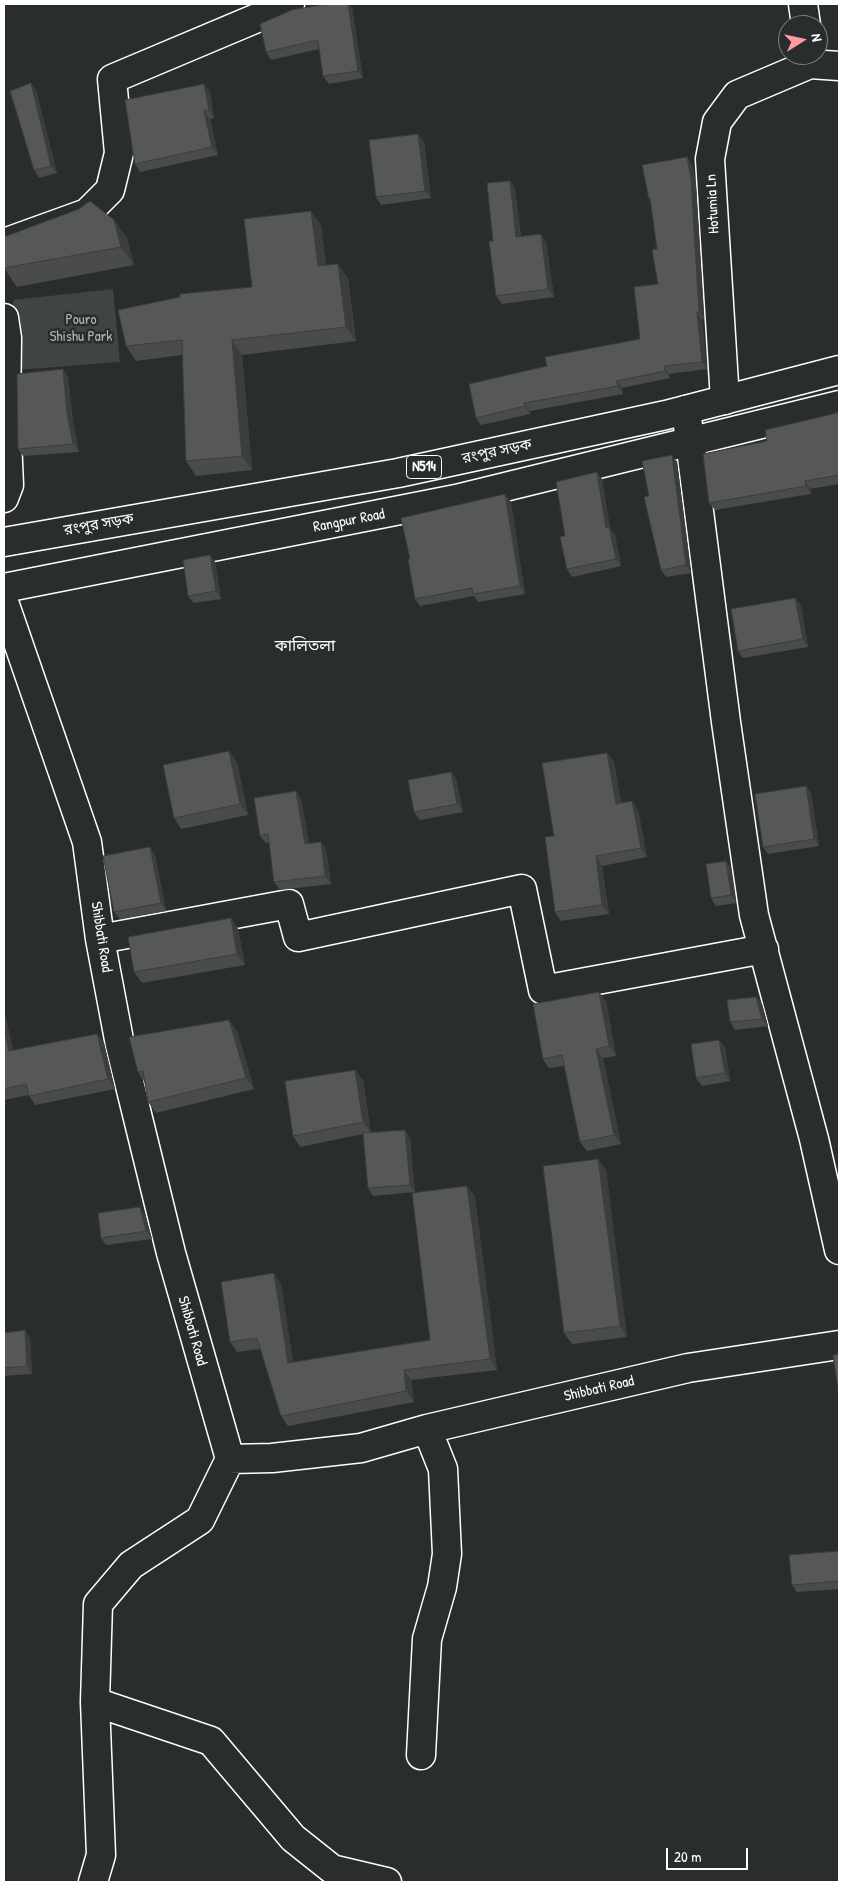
<!DOCTYPE html>
<meta charset="utf-8">
<style>
body{margin:0}
#map{position:relative;width:843px;height:1886px;overflow:hidden;background:#2a2d2e;font-family:"Patrick Hand",sans-serif}
canvas{display:block}
.frame{position:absolute;inset:0;border:5px solid #fff;pointer-events:none}
.north{position:absolute;left:778px;top:15px;width:50px;height:50px;box-sizing:border-box;background:#2a2d2e;border:1px solid #7f8182;border-radius:50%;rotate:80deg;font-size:14px;font-weight:700;line-height:20px;text-align:center;color:#fff}
.north::after{content:'';display:block;margin:auto;width:18px;height:22px;background:#ff9aa2;clip-path:polygon(50% 0,100% 100%,50% 72%,0 100%)}
.scale{position:absolute;left:666px;top:1848px;width:82px;height:22px;box-sizing:border-box;border:2px solid #fff;border-top:0;padding-left:6px;font-size:15px;line-height:18px;white-space:nowrap;color:#fff;-webkit-text-stroke:4px #2a2d2e;paint-order:stroke}
</style>
<div id="map">
<canvas width="843" height="1886"></canvas>
<div class="frame"></div>
<div class="north">N</div>
<div class="scale">20 m</div>
</div>
<script>
const ctx = document.querySelector('canvas').getContext('2d');
ctx.lineJoin = 'round';
function fill(path, color) { ctx.fillStyle = color; ctx.fill(path, 'evenodd'); }
const shape = rows => new Path2D(rows.map(r => 'M' + r).join(''));
function trace(path, color, width, dash) { ctx.strokeStyle = color; ctx.lineWidth = width; ctx.lineCap = dash ? 'butt' : 'round'; ctx.setLineDash(dash || []); ctx.stroke(path); }
function write(font, color, halo, rows, align = 'center') {
  ctx.font = font + ' "Patrick Hand","Noto Sans Bengali",sans-serif'; ctx.lineWidth = 5; ctx.setLineDash([]); ctx.textBaseline = 'middle'; ctx.strokeStyle = halo; ctx.fillStyle = color; for (const [text, x, y, turn = 0] of rows) {
    ctx.save(); ctx.translate(x, y); ctx.rotate((+turn || 0) * Math.PI / 180); ctx.textAlign = isNaN(turn) ? turn : align; if (halo) ctx.strokeText(text, 0, 0); ctx.fillText(text, 0, 0); ctx.restore();
  }
}
const green = shape([
 [113,289,120,362,16,370,13,300]
]);
const minor = shape([
 [803,4,806,25],
 [4,243,87,213,110,190,119,153,112,79,290,4],
 [4,318,7,338,6,417,9,485,4,498],
 [725,400,710,159,717,122,737,95,810,64,839,66],
 [686,410,726,722,754,915,814,1139,839,1250],
 [4,602,87,842,100,939,120,1045,171,1253,230,1459],
 [100,939,289,904,298,937,522,889,543,990,764,949],
 [230,1459,272,1458,361,1448,427,1429,688,1368,839,1345],
 [95,1702,211,1741,293,1838,332,1869,387,1882],
 [421,1755,427,1639,442,1587,447,1554,443,1469,427,1429],
 [93,1882,101,1855,95,1702,98,1604,131,1565,200,1520,230,1459]
]);
const highway = shape([
 [4,542,398,473,666,415,839,370],
 [4,588,456,499,839,405]
]);
const wall = shape([
 [352,8,363,78,329,84,323,76,319,49,271,60,266,52],
 [204,84,210,92,214,118,210,119,218,155,140,172,135,164],
 [36,90,57,173,39,178,34,170],
 [424,142,431,198,381,205,376,197],
 [692,164,696,186,704,319,702,319,707,369,669,374,670,378,622,388,623,394,530,411,530,414,481,425,476,418,547,366,640,339,658,284,657,249,651,202,649,199],
 [510,181,515,189,521,237,541,234,546,242,554,297,502,304,496,296,493,241],
 [114,220,127,238,134,265,17,287,4,268],
 [321,225,326,265,348,278,356,341,242,355,252,470,196,476,186,461,182,355,136,361,126,346,252,287],
 [63,369,68,377,73,421,79,452,23,456,18,449],
 [839,411,839,484,810,489,811,494,715,510,709,503,767,441],
 [677,462,691,573,666,577,661,570,649,496],
 [602,479,610,528,615,535,621,566,572,577,567,569,565,536],
 [511,502,525,594,478,602,474,596,420,606,415,599,410,559],
 [210,555,215,562,221,599,194,603,188,596],
 [801,605,808,647,743,658,738,651],
 [607,753,614,762,621,803,638,810,647,857,602,866,609,914,561,921,555,912,554,836],
 [237,762,248,815,181,829,174,818],
 [451,772,456,779,463,812,420,820,414,812],
 [806,786,811,793,819,846,768,854,763,847],
 [296,791,301,799,309,844,321,842,326,850,331,884,280,890,274,882,269,843,266,843,260,836],
 [150,847,155,855,166,911,120,919,114,912],
 [726,861,731,868,736,903,716,906,711,898],
 [231,918,238,929,245,965,142,983,134,972],
 [756,997,762,1004,768,1026,735,1030,730,1022],
 [606,1001,616,1056,603,1058,621,1144,587,1151,580,1142,564,1066,549,1068,543,1059],
 [4,1010,13,1050,97,1034,104,1043,115,1089,35,1105,29,1095,4,1100],
 [229,1020,237,1031,254,1089,156,1113,148,1102,145,1083,138,1072],
 [725,1047,730,1081,702,1086,696,1078],
 [355,1070,363,1080,371,1133,405,1130,410,1138,415,1192,373,1196,368,1188,363,1134,300,1147,293,1136],
 [598,1159,606,1170,627,1337,572,1344,564,1333],
 [467,1186,475,1197,497,1370,411,1380,414,1402,288,1426,281,1416,260,1349,237,1352,230,1342,281,1284,293,1362,430,1340],
 [145,1214,152,1239,106,1245,101,1238],
 [4,1333,30,1338,32,1374,4,1376],
 [839,1551,839,1589,797,1592,792,1585]
]);
const shadedWall = shape([
 [348,4,349,4,352,8,363,78,358,71],
 [31,83,36,90,57,173,51,166],
 [204,84,210,92,214,118,209,110],
 [204,111,210,119,218,155,212,147],
 [418,134,424,142,431,198,425,191],
 [687,157,692,164,696,186,704,319,699,312],
 [510,181,515,189,522,245,516,237],
 [311,211,321,225,328,280,318,266],
 [114,220,127,238,134,265,121,247],
 [541,234,546,242,554,297,548,289],
 [338,264,348,278,356,341,346,327],
 [697,312,702,319,707,369,702,362],
 [232,340,242,355,252,470,242,456],
 [664,366,669,374,670,378,665,371],
 [63,369,68,377,73,421,79,452,73,444,67,413],
 [616,381,622,388,623,394,618,386],
 [524,403,530,411,530,414,525,406],
 [672,455,677,462,691,573,686,565],
 [597,472,602,479,610,528,615,535,621,566,616,559,606,528],
 [805,481,810,489,811,494,806,486],
 [505,494,511,502,525,594,520,586],
 [210,555,215,562,221,599,216,591],
 [795,598,801,605,808,647,803,639],
 [229,751,237,762,248,815,240,804],
 [607,753,614,762,622,813,616,804],
 [451,772,456,779,463,812,457,804],
 [806,786,811,793,819,846,814,839],
 [296,791,301,799,311,852,305,844],
 [632,801,638,810,647,857,641,848],
 [321,842,326,850,331,884,325,876],
 [150,847,155,855,166,911,161,903],
 [596,856,602,866,609,914,602,905],
 [726,861,731,868,736,903,731,895],
 [231,918,238,929,245,965,237,954],
 [599,992,606,1001,616,1056,609,1046],
 [756,997,762,1004,768,1026,762,1019],
 [4,1010,4,1011,16,1061,9,1051,4,1028],
 [229,1020,237,1031,254,1089,246,1078],
 [97,1034,104,1043,115,1089,108,1079],
 [719,1040,725,1047,730,1081,725,1073],
 [596,1049,603,1058,621,1144,614,1135],
 [355,1070,363,1080,371,1133,363,1122],
 [405,1130,410,1138,415,1192,410,1185],
 [598,1159,606,1170,627,1337,620,1326],
 [467,1186,475,1197,497,1370,490,1359],
 [140,1207,145,1214,152,1239,146,1231],
 [274,1273,281,1284,295,1373,288,1363],
 [25,1330,30,1338,32,1374,27,1366],
 [404,1370,411,1380,414,1402,406,1391]
]);
const building = shape([
 [327,4,348,4,358,71,323,76,318,40,266,52,260,24,292,10,327,4],
 [31,83,51,166,34,170,10,91,31,83],
 [204,84,209,110,204,111,212,147,135,164,125,100,204,84],
 [418,134,425,191,376,197,369,140,418,134],
 [687,157,691,178,699,312,697,312,702,362,664,366,665,371,616,381,618,386,524,403,525,406,476,418,469,384,547,366,545,357,640,339,634,287,658,284,652,250,657,249,650,198,649,199,642,165,687,157],
 [510,181,516,237,541,234,548,289,496,296,489,241,493,241,487,183,510,181],
 [90,201,114,220,121,247,4,268,4,237,79,209,90,201],
 [311,211,318,266,338,264,346,327,232,340,242,456,186,461,182,340,126,346,118,310,180,297,180,294,252,287,244,219,311,211],
 [63,369,67,413,73,444,18,449,17,374,63,369],
 [839,411,839,475,805,481,806,486,709,503,703,454,767,441,765,430,837,413,839,411],
 [672,455,686,565,661,570,644,497,649,496,642,461,672,455],
 [597,472,606,528,609,527,616,559,567,569,560,537,565,536,556,482,597,472],
 [505,494,520,586,473,594,472,588,415,599,408,559,410,559,401,518,505,494],
 [210,555,216,591,188,596,183,560,210,555],
 [795,598,803,639,738,651,731,609,795,598],
 [229,751,240,804,174,818,163,765,229,751],
 [607,753,616,804,632,801,641,848,596,856,602,905,555,912,545,837,554,836,542,763,607,753],
 [451,772,457,804,414,812,408,780,451,772],
 [806,786,814,839,763,847,755,794,806,786],
 [296,791,305,844,321,842,325,876,274,882,268,834,260,836,254,798,296,791],
 [150,847,161,903,114,912,103,856,150,847],
 [726,861,731,895,711,898,706,864,726,861],
 [231,918,237,954,134,972,128,937,231,918],
 [599,992,609,1046,596,1049,614,1135,580,1142,562,1055,543,1059,533,1004,599,992],
 [756,997,762,1019,730,1022,727,1000,756,997],
 [229,1020,246,1078,148,1102,143,1071,138,1072,129,1037,229,1020],
 [4,1028,9,1051,97,1034,108,1079,29,1096,26,1084,4,1089,4,1028],
 [719,1040,725,1073,696,1078,691,1044,719,1040],
 [355,1070,363,1122,293,1136,285,1081,355,1070],
 [405,1130,410,1185,368,1188,363,1133,405,1130],
 [598,1159,620,1326,564,1333,543,1166,598,1159],
 [467,1186,490,1359,404,1370,406,1391,281,1416,257,1338,230,1342,221,1282,274,1273,288,1363,430,1340,412,1193,467,1186],
 [140,1207,146,1231,101,1238,98,1213,140,1207],
 [25,1330,27,1366,4,1368,4,1333,25,1330],
 [839,1354,839,1396,833,1355,839,1354],
 [839,1551,839,1581,792,1585,789,1555,839,1551]
]);
const shields = [
 [424,467,35]
];
const shieldNames = [
 ["N514",424,467]
];
const streetNames = [
 ["Hotumia Ln",713,204,-93],
 ["রংপুর সড়ক",497,452,-12],
 ["Rangpur Road",349,521,-11],
 ["রংপুর সড়ক",99,525,-10],
 ["Shibbati Road",101,937,81],
 ["Shibbati Road",192,1331,74],
 ["Shibbati Road",599,1389,-13]
];
const parkNames = [
 ["Pouro",81,320],
 ["Shishu Park",81,337]
];
const neighbourhoodNames = [
 ["কালিতলা",305,647]
];
fill(green, '#414445');
trace(minor, '#fff', 31);
trace(highway, '#fff', 31);
trace(minor, '#2a2d2e', 28);
trace(highway, '#2a2d2e', 28);
fill(wall, '#494b4c');
fill(shadedWall, '#3c3d3e');
fill(building, '#555758');
trace(building, '#3c3d3e', 1);
for (const [x, y, w] of shields) { const box = new Path2D(); box.roundRect(x - w / 2, y - 11.5, w, 23, 4); ctx.fillStyle = '#2a2d2e'; ctx.fill(box); trace(box, '#fff', 1); }
write('bold 14px', '#fff', null, shieldNames);
write('15px', '#fff', '#2a2d2e', streetNames);
write('15px', '#b3b4b5', '#2a2d2e', parkNames);
write('16px', '#fff', '#2a2d2e', neighbourhoodNames);
</script>
